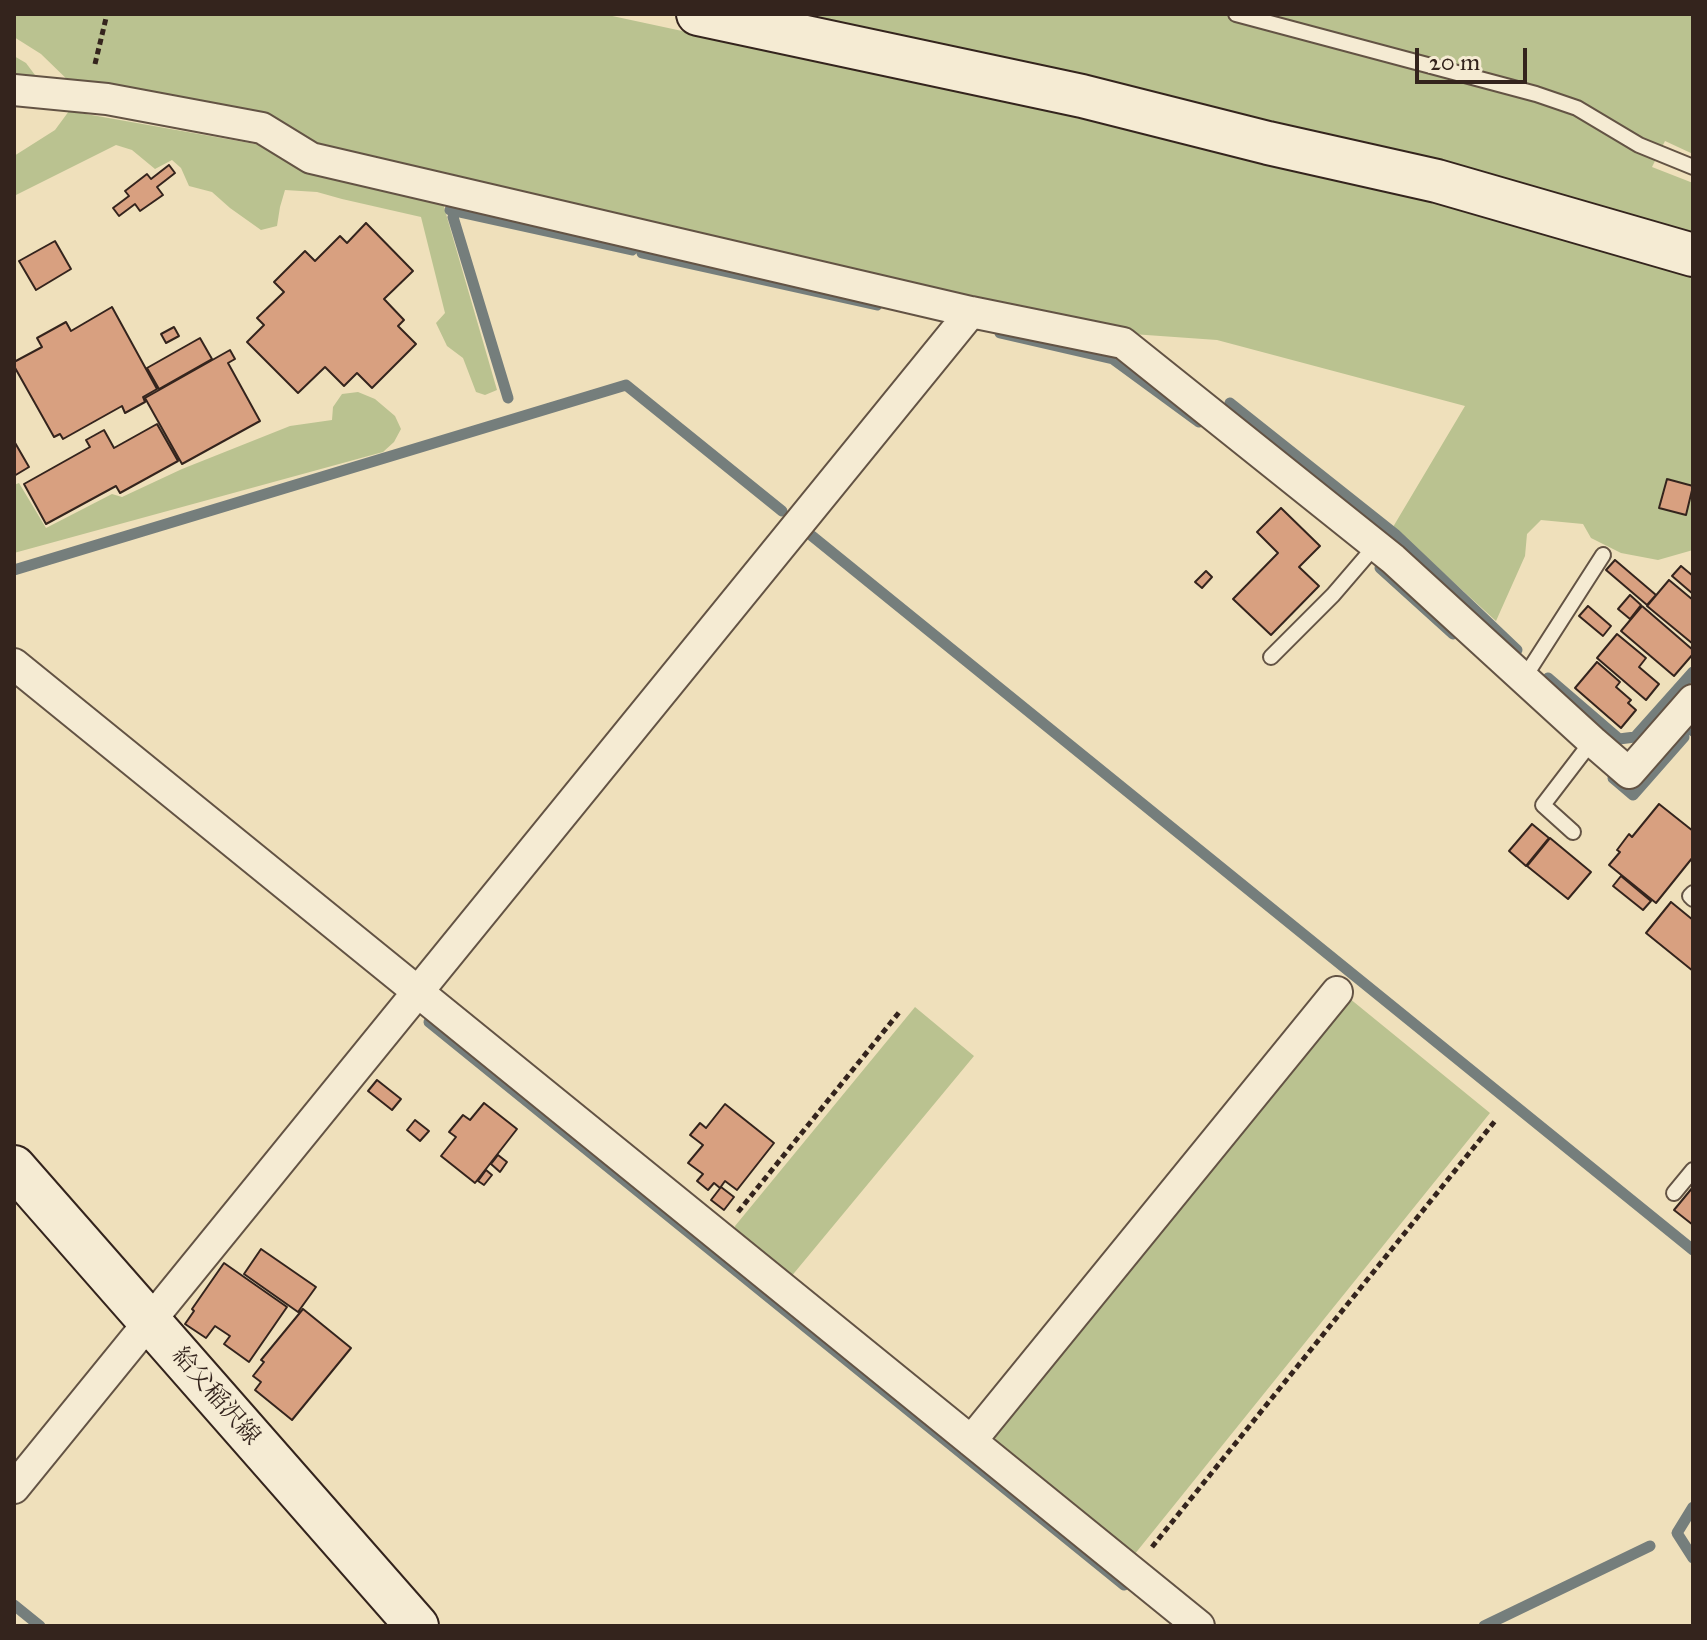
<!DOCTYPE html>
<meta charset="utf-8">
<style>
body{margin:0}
#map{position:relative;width:1707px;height:1640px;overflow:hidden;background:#efe0bb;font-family:"IM FELL Great Primer",serif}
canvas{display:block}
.frame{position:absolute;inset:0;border:16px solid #34241d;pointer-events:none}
.scale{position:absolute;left:1415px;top:48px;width:112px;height:36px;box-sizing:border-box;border:4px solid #34241d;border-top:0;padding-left:10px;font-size:24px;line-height:28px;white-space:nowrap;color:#34241d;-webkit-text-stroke:6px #f5ebd3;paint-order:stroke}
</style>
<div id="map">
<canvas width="1707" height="1640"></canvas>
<div class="frame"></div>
<div class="scale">20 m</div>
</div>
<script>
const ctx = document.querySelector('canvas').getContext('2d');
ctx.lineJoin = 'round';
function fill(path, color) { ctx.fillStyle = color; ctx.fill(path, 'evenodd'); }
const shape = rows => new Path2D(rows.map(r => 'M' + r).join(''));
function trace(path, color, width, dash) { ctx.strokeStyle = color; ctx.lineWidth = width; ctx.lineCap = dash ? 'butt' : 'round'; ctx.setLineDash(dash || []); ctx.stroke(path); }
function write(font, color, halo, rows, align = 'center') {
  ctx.font = font + ' "IM FELL Great Primer","Noto Serif JP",serif'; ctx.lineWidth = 8; ctx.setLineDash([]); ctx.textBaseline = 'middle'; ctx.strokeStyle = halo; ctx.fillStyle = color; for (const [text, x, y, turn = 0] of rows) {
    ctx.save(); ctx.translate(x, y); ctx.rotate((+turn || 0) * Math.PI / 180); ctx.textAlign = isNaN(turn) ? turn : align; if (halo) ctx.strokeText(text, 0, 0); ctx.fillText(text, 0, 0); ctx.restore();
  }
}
const green = shape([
 [14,14,603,14,1064,113,1408,194,1693,275,1693,550,1658,560,1621,553,1591,538,1583,524,1541,520,1527,534,1525,556,1496,621,1393,527,1465,406,1217,340,1118,333,76,88,41,54,14,37],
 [784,14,1693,14,1693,154,1665,141,1652,167,1693,183,1693,239],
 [14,56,26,63,35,75,38,88,17,77,14,72],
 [69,111,261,145,304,169,442,200,497,390,485,395,476,392,463,358,447,346,436,323,445,313,421,217,342,199,317,192,285,190,280,207,277,226,261,230,230,208,212,192,189,186,181,168,172,160,155,169,132,150,116,145,14,196,14,156,55,130],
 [358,392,375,399,395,416,401,429,394,442,383,452,14,553,14,485,19,483,46,528,112,494,122,497,182,469,290,426,332,420,333,407,342,394],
 [1349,998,1490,1113,1134,1555,997,1446,994,1432],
 [915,1007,974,1056,790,1278,736,1233,735,1226]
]);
const stream = shape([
 [450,210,632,250],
 [453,217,508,398],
 [642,253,877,305],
 [1000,333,1113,359,1199,422],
 [1230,403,1395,534,1517,650],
 [812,536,1693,1250],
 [1380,568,1453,634],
 [14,570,626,385,782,511],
 [1548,678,1619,739,1635,737,1693,672],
 [1691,729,1693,731],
 [1613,778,1633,795,1684,737],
 [429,1022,1124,1585],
 [1693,1507,1677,1533,1693,1558],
 [14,1605,40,1626],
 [1484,1626,1650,1546]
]);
const building = shape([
 [169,165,175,173,157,187,163,195,140,211,135,204,119,216,113,208,129,196,125,191,147,174,151,179,169,165],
 [366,223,413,271,384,299,404,320,398,326,416,344,372,388,357,373,344,386,325,367,298,393,247,342,264,325,257,318,284,292,274,282,305,251,315,261,340,236,347,243,366,223],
 [55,241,71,269,36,290,19,261,55,241],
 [112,307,157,389,143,397,145,402,125,413,122,406,63,439,60,434,54,437,14,366,14,362,42,347,37,338,66,322,71,331,112,307],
 [174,327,179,336,166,343,161,334,174,327],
 [200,338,212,359,159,389,147,368,200,338],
 [230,350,235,359,228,363,260,421,182,464,145,398,230,350],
 [157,424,178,461,120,493,116,486,46,524,24,484,90,447,86,440,104,430,114,448,157,424],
 [14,441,29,467,14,476,14,441],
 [1667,479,1693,486,1686,515,1659,508,1667,479],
 [1281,508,1320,546,1299,567,1319,586,1271,635,1233,599,1278,553,1257,532,1281,508],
 [1615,560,1656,595,1647,605,1606,570,1615,560],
 [1681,566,1693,576,1693,594,1672,576,1681,566],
 [1206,571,1212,577,1202,588,1195,582,1206,571],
 [1669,580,1693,600,1693,644,1647,606,1669,580],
 [1630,595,1641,605,1630,619,1618,609,1630,595],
 [1588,606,1611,626,1603,636,1579,616,1588,606],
 [1642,606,1693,650,1693,654,1674,676,1621,631,1642,606],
 [1617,634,1646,658,1639,667,1659,684,1646,700,1597,658,1617,634],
 [1597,662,1620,682,1616,687,1631,700,1628,703,1636,710,1621,728,1575,688,1597,662],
 [1659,804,1693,831,1693,857,1656,903,1609,865,1620,852,1617,850,1629,834,1632,837,1659,804],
 [1532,824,1549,838,1526,866,1509,851,1532,824],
 [1550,838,1591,872,1568,899,1527,866,1550,838],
 [1621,876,1651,901,1643,910,1613,886,1621,876],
 [1671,902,1693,920,1693,971,1646,933,1671,902],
 [377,1080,401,1099,392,1110,368,1091,377,1080],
 [484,1103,517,1129,475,1183,441,1156,456,1137,449,1132,463,1115,470,1120,484,1103],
 [725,1104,774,1143,737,1190,725,1181,720,1188,714,1183,708,1190,697,1181,703,1174,688,1163,703,1145,690,1135,700,1123,706,1128,725,1104],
 [415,1120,429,1131,420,1141,407,1130,415,1120],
 [498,1155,507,1162,500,1172,491,1164,498,1155],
 [486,1170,492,1175,484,1185,478,1181,486,1170],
 [721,1187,734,1197,724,1210,711,1200,721,1187],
 [1693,1187,1693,1225,1674,1210,1693,1187],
 [261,1249,316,1287,298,1312,244,1274,261,1249],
 [224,1263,287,1307,249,1362,224,1344,230,1336,215,1326,206,1338,185,1324,194,1311,192,1309,224,1263],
 [303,1309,351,1348,292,1420,255,1390,261,1382,253,1376,264,1362,261,1360,303,1309]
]);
const path = shape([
 [95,64,107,14],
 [738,1212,901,1010],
 [1152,1547,1495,1121]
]);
const lane = shape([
 [1236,14,1536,94,1577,108,1639,145,1693,167],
 [1271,657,1333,595,1376,545],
 [1524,678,1603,555],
 [1573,832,1543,805,1592,741],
 [1693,893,1690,896,1693,899],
 [1674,1193,1693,1170]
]);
const street = shape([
 [14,90,107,99,262,128,311,158,971,312,1123,343,1393,559,1592,741,1629,773,1693,700],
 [14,664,1199,1626],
 [971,1441,1337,992],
 [14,1488,971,312]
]);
const secondary = shape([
 [698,14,1082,96,1268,143,1437,181,1693,255],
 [14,1167,417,1626]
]);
const streetNames = [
 ["給父稲沢線",215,1397,49]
];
fill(green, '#bac290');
trace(stream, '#757e7c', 11);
fill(building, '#d8a080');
trace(building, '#34241d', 2);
trace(lane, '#635344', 18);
trace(street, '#635344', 34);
trace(secondary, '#34241d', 46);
trace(path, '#34241d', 5, [6, 4]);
trace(lane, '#f5ebd3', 14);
trace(street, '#f5ebd3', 30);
trace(secondary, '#f5ebd3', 42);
write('24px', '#34241d', '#f5ebd3', streetNames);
</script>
